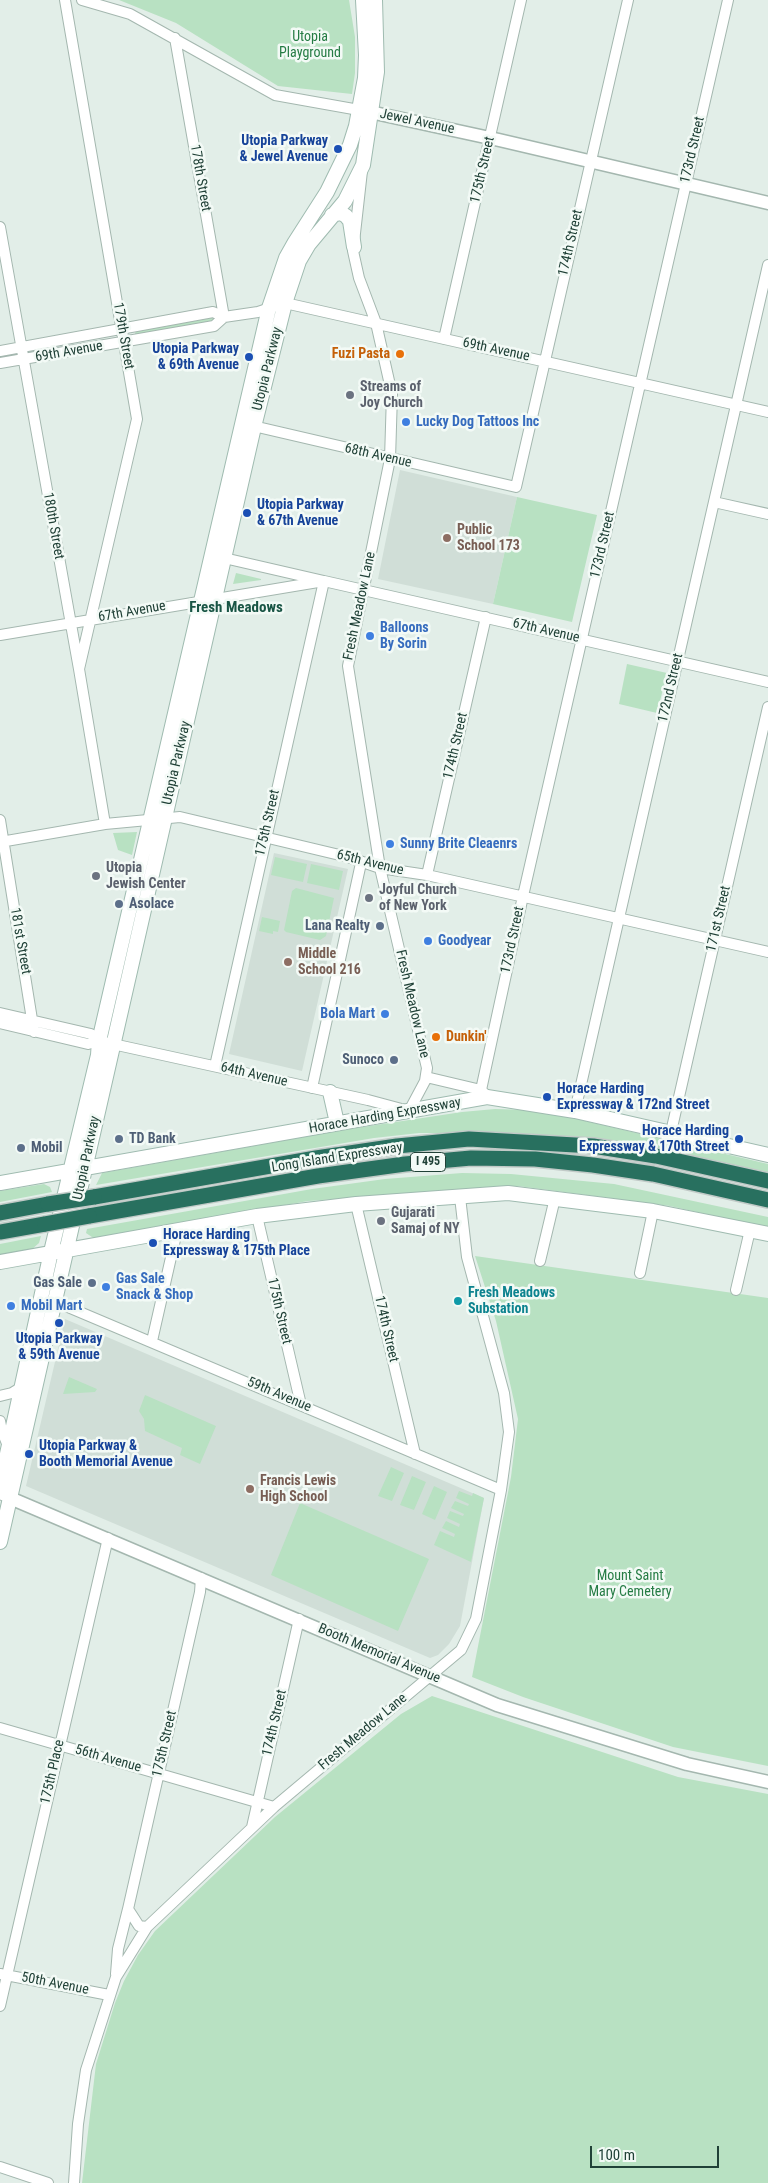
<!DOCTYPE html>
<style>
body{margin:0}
#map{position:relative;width:768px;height:2183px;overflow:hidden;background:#e2eee8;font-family:"Roboto Condensed",sans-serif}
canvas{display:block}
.scale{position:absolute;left:590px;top:2146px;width:129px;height:22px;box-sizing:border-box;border:2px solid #204137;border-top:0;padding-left:6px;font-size:15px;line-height:18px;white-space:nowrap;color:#204137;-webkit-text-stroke:4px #f3faf6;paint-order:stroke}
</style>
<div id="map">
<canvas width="768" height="2183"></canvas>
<div class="scale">100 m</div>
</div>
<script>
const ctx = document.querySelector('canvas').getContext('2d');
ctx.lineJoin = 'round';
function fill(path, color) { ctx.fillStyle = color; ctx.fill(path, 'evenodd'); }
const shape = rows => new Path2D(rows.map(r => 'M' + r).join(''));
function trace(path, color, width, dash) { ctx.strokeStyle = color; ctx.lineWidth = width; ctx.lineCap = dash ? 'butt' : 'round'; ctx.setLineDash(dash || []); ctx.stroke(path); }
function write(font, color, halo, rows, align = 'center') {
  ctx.font = font + ' "Roboto Condensed",sans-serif'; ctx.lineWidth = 5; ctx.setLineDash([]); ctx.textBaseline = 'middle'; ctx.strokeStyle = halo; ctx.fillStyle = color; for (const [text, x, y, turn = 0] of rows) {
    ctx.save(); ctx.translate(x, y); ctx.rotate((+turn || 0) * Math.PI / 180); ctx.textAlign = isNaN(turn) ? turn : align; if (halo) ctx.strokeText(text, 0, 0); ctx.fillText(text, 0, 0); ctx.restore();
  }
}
const built = shape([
 [400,470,517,497,493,604,378,579],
 [274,853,348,869,302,1071,229,1054],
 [65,1319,484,1498,460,1626,449,1644,438,1655,430,1658,26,1486]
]);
const green = shape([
 [119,0,349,0,355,37,355,73,352,94,278,86,176,23],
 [211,317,215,320,214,322,136,336,135,334,136,330],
 [517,497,597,515,572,622,493,604],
 [236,573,261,579,261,580,233,584],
 [627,664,667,673,657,713,619,704],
 [137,832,132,855,118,850,113,833],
 [275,857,307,864,303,882,271,875],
 [311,864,343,871,339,890,307,883],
 [296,888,334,898,326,936,320,940,286,932,284,930,292,891],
 [262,917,280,921,278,932,273,931,273,934,259,931],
 [495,1109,529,1110,577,1119,768,1164,768,1175,617,1142,491,1133,419,1133,374,1138,96,1185,102,1173,343,1130,462,1112],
 [462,1173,511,1174,614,1184,768,1217,768,1228,670,1206,518,1186,308,1201,95,1239,86,1233,87,1229,312,1189,385,1179],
 [44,1184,50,1187,52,1192,0,1202,0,1191],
 [41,1236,39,1243,31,1250,0,1255,0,1244],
 [475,1256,768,1298,768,1766,673,1747,523,1697,472,1677,511,1477,518,1419,496,1321],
 [69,1377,97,1389,95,1392,63,1394],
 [145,1395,216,1426,200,1464,180,1455,182,1448,145,1431,144,1419,139,1411],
 [391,1467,404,1473,392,1501,378,1496],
 [412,1476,426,1482,414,1510,400,1505],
 [434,1486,447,1492,435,1520,422,1514],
 [459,1491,472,1496,473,1493,484,1498,471,1562,434,1545,440,1531,454,1537,455,1534,442,1528,446,1521,459,1527,460,1524,447,1518,450,1511,463,1516,464,1514,451,1508,455,1501,468,1506,469,1504,456,1498],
 [300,1503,429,1559,398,1631,271,1575],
 [432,1696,678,1777,768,1794,768,2183,82,2183,96,2064,115,2003,124,1981,138,1955,155,1931,275,1817,401,1714]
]);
const minor = shape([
 [65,0,137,419,79,669],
 [82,0,130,14,275,95,359,110],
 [175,38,224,317],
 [0,227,79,669,105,824],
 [444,339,521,0],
 [0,351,213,312,224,317],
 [0,363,214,326,224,317,258,312,285,303,768,412],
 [249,425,516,487,628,0],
 [714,502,768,514],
 [0,635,324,581,768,682],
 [0,820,34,1032],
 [0,842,105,824,180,817,348,857,380,868,427,875,768,952],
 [427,875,486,617],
 [0,1013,91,1034,99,1041,368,1100,409,1111,425,1081,427,1068,380,868,348,666,390,459,392,394,376,323,359,278,353,251,362,171],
 [0,1023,88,1044,99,1041],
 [215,1066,324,581,224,558],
 [426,1077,481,1090,485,1094],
 [312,1088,361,863],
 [481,1090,523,896,728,0],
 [575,1111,768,265],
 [671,1132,768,707],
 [356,1204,415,1454],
 [257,1216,301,1405],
 [540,1261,555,1198],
 [640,1273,653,1211],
 [736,1290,750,1230],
 [56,1302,501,1490],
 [152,1341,177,1231],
 [0,1396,12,1393,22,1387],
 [0,1421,2,1431,8,1446],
 [0,1494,10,1498],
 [0,1728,274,1807],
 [252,1827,299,1619],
 [147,1927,139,1926,128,1909,200,1592,201,1578],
 [0,1974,109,1995],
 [116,1974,118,1949,128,1909],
 [0,2006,108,1538],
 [0,2167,48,2183],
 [74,2183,78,2124,86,2070,116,1977,147,1927,274,1807,461,1650,476,1619,501,1490,509,1432,504,1393,467,1257,460,1197]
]);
const tertiary = shape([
 [361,110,499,140,768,203],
 [10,1498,497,1705,687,1764,768,1782]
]);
const secondary = shape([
 [332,215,341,213,346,216,350,221,354,247],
 [330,1092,337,1123],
 [0,1183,487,1097,575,1111,768,1155],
 [0,1262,257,1216,356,1204,508,1193,653,1211,768,1234],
 [0,1486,51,1252,98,1055,99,1041,269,308,286,258,295,242,327,192,350,145,356,126,365,78,366,55,363,0],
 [0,1542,254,427,285,303,299,261,309,244,345,201,363,165,377,72,375,0]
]);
const motorway = shape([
 [94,1197,316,1158,397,1146,469,1139,593,1146,656,1156,768,1181],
 [0,1213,48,1204],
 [89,1216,318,1176,405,1164,471,1158,535,1159,593,1165,653,1174,768,1200],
 [0,1232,45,1224]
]);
const motorwayBridge = shape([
 [48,1204,94,1197],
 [45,1224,89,1216]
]);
const markers = [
 [338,149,5,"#1a4fb4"],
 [400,354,5,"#e8710a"],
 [249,357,5,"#1a4fb4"],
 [350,395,5,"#6b7280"],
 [406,422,5,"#3f7fe0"],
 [247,513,5,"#1a4fb4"],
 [447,538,5,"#8d6e63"],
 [370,636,5,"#3f7fe0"],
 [390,844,5,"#3f7fe0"],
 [96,876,5,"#6b7280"],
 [369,898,5,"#6b7280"],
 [119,904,5,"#5c6f8a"],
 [380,926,5,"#5c6f8a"],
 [428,941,5,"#3f7fe0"],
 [288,962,5,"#8d6e63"],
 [385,1014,5,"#3f7fe0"],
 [436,1037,5,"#e8710a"],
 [394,1060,5,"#5c6f8a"],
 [547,1097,5,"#1a4fb4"],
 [119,1139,5,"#5c6f8a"],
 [739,1139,5,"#1a4fb4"],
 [21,1148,5,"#5c6f8a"],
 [381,1221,5,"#6b7280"],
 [153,1243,5,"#1a4fb4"],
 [92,1283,5,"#5c6f8a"],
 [106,1287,5,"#3f7fe0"],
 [458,1301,5,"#0f9aa8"],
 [11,1306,5,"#3f7fe0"],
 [59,1323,5,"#1a4fb4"],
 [29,1454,5,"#1a4fb4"],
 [250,1489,5,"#8d6e63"]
];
const shields = [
 [428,1162,35]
];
const shieldNames = [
 ["I 495",428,1162]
];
const parkNames = [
 ["Utopia",310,37],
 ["Playground",310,53],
 ["Mount Saint",630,1576],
 ["Mary Cemetery",630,1592]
];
const streetNames = [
 ["Jewel Avenue",417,122,12],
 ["173rd Street",693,150,-77],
 ["175th Street",483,170,-77],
 ["178th Street",200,178,80],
 ["174th Street",571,243,-77],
 ["179th Street",123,336,80],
 ["69th Avenue",496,350,12],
 ["69th Avenue",69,352,-10],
 ["Utopia Parkway",268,369,-76],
 ["68th Avenue",378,456,13],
 ["180th Street",53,526,80],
 ["173rd Street",603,545,-77],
 ["Fresh Meadow Lane",360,606,-78],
 ["67th Avenue",132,612,-10],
 ["67th Avenue",546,631,13],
 ["172nd Street",671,688,-77],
 ["174th Street",456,746,-77],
 ["Utopia Parkway",177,763,-77],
 ["175th Street",268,823,-77],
 ["65th Avenue",370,863,14],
 ["171st Street",719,919,-77],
 ["173rd Street",513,940,-78],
 ["181st Street",20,941,80],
 ["Fresh Meadow Lane",412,1004,77],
 ["64th Avenue",254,1075,13],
 ["Horace Harding Expressway",385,1116,-10],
 ["Utopia Parkway",87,1158,-78],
 ["Long Island Expressway",337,1158,-9],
 ["175th Street",279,1311,77],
 ["174th Street",386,1329,77],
 ["59th Avenue",279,1395,23],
 ["Booth Memorial Avenue",379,1654,23],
 ["174th Street",275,1723,-77],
 ["Fresh Meadow Lane",363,1732,-40],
 ["175th Street",165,1744,-77],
 ["56th Avenue",108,1759,16],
 ["175th Place",53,1772,-77],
 ["50th Avenue",55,1984,11]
];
const transitNames = [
 ["Utopia Parkway",328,141,"right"],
 ["& Jewel Avenue",328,157,"right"],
 ["Utopia Parkway",239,349,"right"],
 ["& 69th Avenue",239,365,"right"],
 ["Utopia Parkway",257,505],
 ["& 67th Avenue",257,521],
 ["Horace Harding",557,1089],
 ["Expressway & 172nd Street",557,1105],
 ["Horace Harding",729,1131,"right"],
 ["Expressway & 170th Street",729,1147,"right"],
 ["Horace Harding",163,1235],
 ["Expressway & 175th Place",163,1251],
 ["Utopia Parkway",59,1339,"center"],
 ["& 59th Avenue",59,1355,"center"],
 ["Utopia Parkway &",39,1446],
 ["Booth Memorial Avenue",39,1462]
];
const foodNames = [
 ["Fuzi Pasta",390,354],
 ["Dunkin'",446,1037,"left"]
];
const worshipNames = [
 ["Streams of",360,387],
 ["Joy Church",360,403],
 ["Utopia",106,868],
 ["Jewish Center",106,884],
 ["Joyful Church",379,890],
 ["of New York",379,906],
 ["Gujarati",391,1213],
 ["Samaj of NY",391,1229]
];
const shopNames = [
 ["Lucky Dog Tattoos Inc",416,422],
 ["Balloons",380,628],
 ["By Sorin",380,644],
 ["Sunny Brite Cleaenrs",400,844],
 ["Goodyear",438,941],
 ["Bola Mart",375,1014,"right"],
 ["Gas Sale",116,1279],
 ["Snack & Shop",116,1295],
 ["Mobil Mart",21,1306]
];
const educationNames = [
 ["Public",457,530],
 ["School 173",457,546],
 ["Middle",298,954],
 ["School 216",298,970],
 ["Francis Lewis",260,1481],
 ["High School",260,1497]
];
const serviceNames = [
 ["Asolace",129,904],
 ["Lana Realty",370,926,"right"],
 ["Sunoco",384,1060,"right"],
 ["TD Bank",129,1139],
 ["Mobil",31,1148],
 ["Gas Sale",82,1283,"right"]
];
const cultureNames = [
 ["Fresh Meadows",468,1293],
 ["Substation",468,1309]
];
const neighbourhoodNames = [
 ["Fresh Meadows",236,608]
];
fill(built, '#d0ded7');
fill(green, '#b8e1c2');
trace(minor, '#a4b7af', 12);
trace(tertiary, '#a4b7af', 15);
trace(secondary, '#9fbbb0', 16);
trace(motorway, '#c1cac7', 18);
trace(minor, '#fff', 10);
trace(tertiary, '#fff', 12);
trace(secondary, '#fff', 14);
trace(motorway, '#28705f', 15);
trace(motorwayBridge, '#c1cac7', 18, []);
trace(motorwayBridge, '#28705f', 15);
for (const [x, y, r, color] of markers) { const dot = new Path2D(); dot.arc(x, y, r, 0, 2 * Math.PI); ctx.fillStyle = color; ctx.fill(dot); trace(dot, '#f3faf6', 2); }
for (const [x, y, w] of shields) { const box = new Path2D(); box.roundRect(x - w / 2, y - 9.5, w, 19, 4); ctx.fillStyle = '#f3faf6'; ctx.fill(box); trace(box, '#204137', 1); }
write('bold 12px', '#204137', null, shieldNames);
write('14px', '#257c44', '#f3faf6', parkNames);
write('14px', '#204137', '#f3faf6', streetNames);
write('bold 14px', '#164399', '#f3faf6', transitNames, 'left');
write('bold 14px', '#c56008', '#f3faf6', foodNames, 'right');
write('bold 14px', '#5b616d', '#f3faf6', worshipNames, 'left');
write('bold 14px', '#366cbe', '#f3faf6', shopNames, 'left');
write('bold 14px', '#785e54', '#f3faf6', educationNames, 'left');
write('bold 14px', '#4e5e75', '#f3faf6', serviceNames, 'left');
write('bold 14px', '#0d838f', '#f3faf6', cultureNames, 'left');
write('bold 15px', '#195545', '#f3faf6', neighbourhoodNames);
</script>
